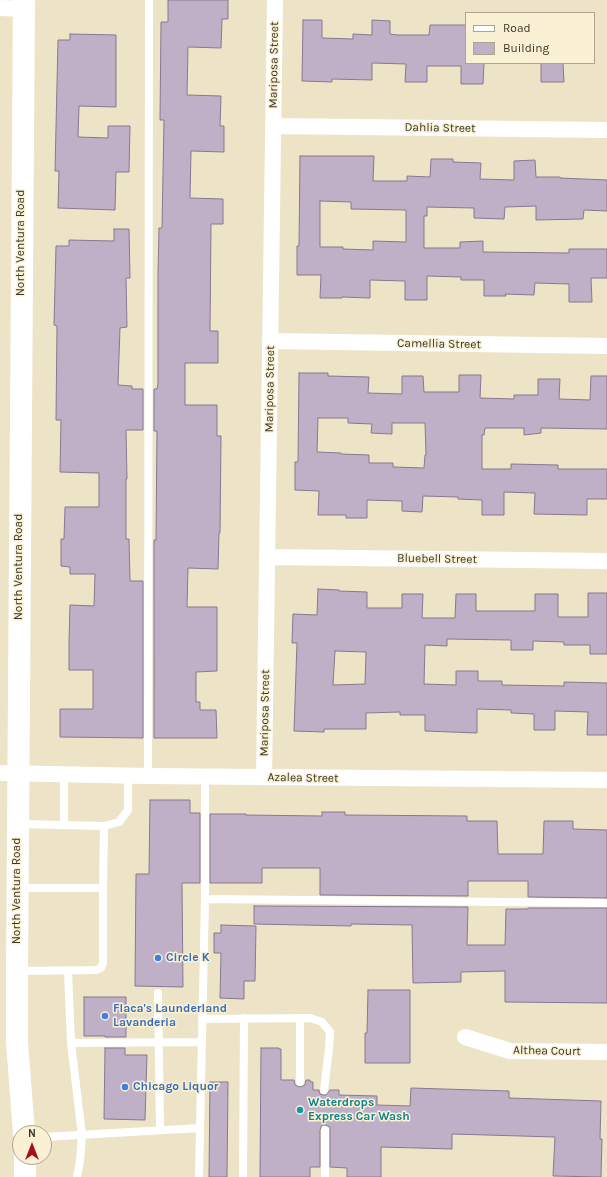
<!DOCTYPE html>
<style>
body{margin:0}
#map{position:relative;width:607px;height:1177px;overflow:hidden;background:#ede4c7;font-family:Karla,sans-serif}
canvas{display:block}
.legend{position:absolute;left:465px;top:12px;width:130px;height:52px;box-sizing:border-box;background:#faf1d4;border:1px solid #aca690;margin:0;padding:5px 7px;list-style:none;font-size:12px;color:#383529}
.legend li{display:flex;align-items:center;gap:8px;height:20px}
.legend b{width:20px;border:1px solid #aca690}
.north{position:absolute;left:12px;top:1125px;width:40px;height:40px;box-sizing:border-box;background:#faf1d4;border:1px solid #aca690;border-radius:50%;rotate:0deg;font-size:11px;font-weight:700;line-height:16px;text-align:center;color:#383529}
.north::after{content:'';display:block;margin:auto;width:14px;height:18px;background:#a60f1a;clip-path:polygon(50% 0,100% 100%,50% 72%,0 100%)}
</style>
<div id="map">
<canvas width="607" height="1177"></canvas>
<ul class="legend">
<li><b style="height:5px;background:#fff"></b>Road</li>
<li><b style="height:11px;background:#bfafc7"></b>Building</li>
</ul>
<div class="north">N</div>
</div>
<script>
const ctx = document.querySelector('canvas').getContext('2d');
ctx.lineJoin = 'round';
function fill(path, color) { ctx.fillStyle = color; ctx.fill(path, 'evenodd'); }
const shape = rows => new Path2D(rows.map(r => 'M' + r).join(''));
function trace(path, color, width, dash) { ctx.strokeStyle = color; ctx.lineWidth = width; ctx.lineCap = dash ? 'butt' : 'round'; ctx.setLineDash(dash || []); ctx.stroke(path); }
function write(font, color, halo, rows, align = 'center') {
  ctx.font = font + ' Karla,sans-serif'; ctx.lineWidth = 3; ctx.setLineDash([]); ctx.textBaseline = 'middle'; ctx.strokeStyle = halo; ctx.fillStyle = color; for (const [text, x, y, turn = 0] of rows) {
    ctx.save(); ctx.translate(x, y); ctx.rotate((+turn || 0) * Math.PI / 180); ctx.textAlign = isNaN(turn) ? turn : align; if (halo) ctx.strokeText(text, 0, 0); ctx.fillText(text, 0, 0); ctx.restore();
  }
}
const building = shape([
 [168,0,228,0,228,19,222,19,221,48,188,47,187,95,221,96,220,126,224,126,224,152,191,151,190,198,223,199,223,224,211,224,210,331,218,331,218,363,185,363,185,405,217,405,217,436,221,436,220,533,219,533,218,569,188,568,187,607,217,607,217,671,196,672,196,702,200,702,200,710,216,710,217,738,154,738,154,540,156,540,157,431,154,431,154,389,157,389,158,384,158,274,159,228,162,228,164,120,160,120,161,22,168,22,168,0],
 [303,20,322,20,322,38,353,39,353,34,372,35,372,20,390,21,390,34,397,35,429,35,430,25,466,25,466,63,484,63,483,84,461,84,461,66,427,66,427,82,405,82,406,64,372,63,372,80,332,79,332,82,302,81,303,20],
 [70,34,116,35,116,107,79,106,78,137,108,138,108,126,130,126,129,172,116,172,115,210,58,208,59,171,55,171,58,40,70,40,70,34],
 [541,63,563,63,564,82,541,82,541,63],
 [300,156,374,156,373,181,407,181,407,176,430,177,431,159,453,159,453,162,481,163,480,179,514,180,514,161,535,160,536,177,560,177,560,178,607,180,607,211,584,210,583,219,536,220,536,206,505,207,504,219,474,218,474,208,427,207,427,216,424,216,424,248,460,248,460,242,483,241,483,252,569,253,569,249,607,249,607,278,591,278,592,302,569,302,569,284,535,283,534,295,505,294,506,296,484,296,484,280,461,280,461,277,427,276,427,300,405,300,405,281,370,280,370,298,342,297,342,298,320,298,321,275,297,275,297,246,299,246,300,156],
 [320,201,351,202,351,209,406,210,406,242,373,241,373,250,343,249,343,247,320,247,320,201],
 [114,229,129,229,130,278,126,278,127,327,120,328,118,385,132,386,132,389,143,389,143,430,126,430,127,479,126,479,126,539,129,539,130,581,143,581,143,738,60,737,60,709,93,709,93,670,69,670,69,642,70,605,94,606,95,574,70,574,70,567,61,566,61,539,64,539,65,507,99,507,99,473,60,472,61,420,56,420,57,326,54,325,56,246,69,246,69,240,114,241,114,229],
 [299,373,328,373,328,376,369,377,368,393,402,394,402,376,423,376,424,392,459,392,459,375,481,375,480,398,514,399,514,395,538,395,538,379,560,379,559,399,590,400,591,376,607,376,607,429,541,428,541,433,524,435,524,428,485,428,484,435,482,435,482,469,511,469,511,464,558,465,558,469,607,469,607,499,587,499,587,515,534,514,535,493,504,492,504,515,482,515,482,500,458,499,458,497,423,496,422,512,402,511,402,501,367,500,367,518,346,518,346,515,318,515,319,491,295,490,295,462,298,462,299,373],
 [318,418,348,418,348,423,372,424,371,433,392,434,392,423,425,423,426,455,425,455,424,468,393,467,393,463,369,463,369,455,341,454,341,453,317,452,318,418],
 [318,589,339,590,339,591,367,592,367,608,402,608,402,594,423,594,422,618,455,618,456,594,476,594,476,611,535,611,535,594,558,594,558,617,588,617,588,593,607,593,607,654,590,654,590,645,564,645,564,642,533,641,533,650,511,650,511,640,447,639,447,646,425,645,424,684,456,685,456,671,478,671,478,681,502,681,502,685,564,686,564,682,607,683,607,735,587,735,588,712,555,711,555,730,534,730,534,714,511,713,511,710,477,709,477,733,425,731,425,715,400,715,400,712,366,713,366,729,324,729,324,732,294,731,297,643,292,643,293,614,317,615,318,589],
 [335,651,366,652,365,684,333,685,335,651],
 [150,800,190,800,190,813,200,813,200,883,182,883,183,987,135,986,136,874,149,874,150,800],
 [322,812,345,812,345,815,467,816,467,821,497,821,498,854,543,854,544,821,573,821,573,829,607,830,607,898,528,897,528,881,468,881,468,896,320,895,320,868,262,868,262,883,210,883,210,814,246,814,246,815,322,816,322,812],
 [254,906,468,907,467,945,505,945,506,909,528,909,528,908,607,908,607,1003,505,1002,505,971,461,972,461,982,413,983,412,925,351,924,351,926,254,924,254,906],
 [221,925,256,926,255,981,244,981,244,999,220,998,221,953,214,953,214,933,221,933,221,925],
 [368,990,410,990,410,1063,365,1063,365,1033,367,1033,368,990],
 [84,997,126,997,126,1037,105,1037,105,1036,84,1036,84,997],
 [105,1048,125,1048,125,1055,147,1055,145,1120,104,1119,105,1048],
 [261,1048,279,1048,279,1049,281,1049,281,1080,294,1080,295,1085,300,1087,305,1085,306,1080,310,1080,310,1082,313,1082,313,1090,319,1090,320,1094,323,1095,326,1095,330,1090,339,1090,339,1095,377,1096,377,1105,410,1106,411,1088,509,1091,509,1098,601,1101,600,1139,602,1139,601,1177,553,1176,555,1137,452,1134,452,1149,381,1147,381,1177,347,1177,347,1168,330,1167,330,1127,325,1125,322,1125,320,1130,320,1167,310,1167,310,1177,260,1177,261,1048],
 [210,1082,228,1082,227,1177,209,1177,210,1082]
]);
const lane = shape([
 [148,776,149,0],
 [64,825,64,774],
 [104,826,119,822,128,810,128,776],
 [18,888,103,888],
 [205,899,607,903],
 [17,971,96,970,101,968,103,963,103,888,104,826,19,824],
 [68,971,71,1043,82,1135,80,1161,77,1177],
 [158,993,160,1130],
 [202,1019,310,1018,322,1022,330,1032,329,1049,324,1090],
 [71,1043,202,1042],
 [300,1082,300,1018],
 [325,1130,325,1177],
 [44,1137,200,1128],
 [199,1177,205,899,205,777],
 [243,1177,244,1018]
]);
const street = shape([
 [0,8,24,9],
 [273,126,607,130],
 [270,341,607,346],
 [267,557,607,561],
 [0,773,148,776,607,780],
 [264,777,275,0],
 [465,1037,510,1051,607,1052]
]);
const secondary = shape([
 [24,0,17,971,17,1042,24,1133],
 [25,1157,25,1177]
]);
const markers = [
 [158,958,4,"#3f7fe0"],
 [105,1016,4,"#3f7fe0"],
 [125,1087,4,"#3f7fe0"],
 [300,1110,4,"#0f9aa8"]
];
const streetNames = [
 ["Mariposa Street",274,65,-89],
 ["Dahlia Street",440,128,1],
 ["North Ventura Road",21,243,-90],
 ["Camellia Street",439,344,1],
 ["Mariposa Street",270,389,-89],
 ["Bluebell Street",437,559,1],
 ["North Ventura Road",19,567,-90],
 ["Mariposa Street",265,713,-89],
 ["Azalea Street",303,778,1],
 ["North Ventura Road",17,891,-90],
 ["Althea Court",547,1051,1]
];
const shopNames = [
 ["Circle K",166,958],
 ["Flaca's Launderland",113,1009],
 ["Lavanderia",113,1023],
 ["Chicago Liquor",133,1087]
];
const cultureNames = [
 ["Waterdrops",308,1103],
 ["Express Car Wash",308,1117]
];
fill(building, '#bfafc7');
trace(building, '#87788f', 1);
trace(lane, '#fff', 8);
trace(street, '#fff', 16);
trace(secondary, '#fff', 22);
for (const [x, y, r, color] of markers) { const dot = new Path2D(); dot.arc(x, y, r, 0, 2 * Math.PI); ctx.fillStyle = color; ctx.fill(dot); trace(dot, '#faf1d4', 1.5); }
write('12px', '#383529', '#faf1d4', streetNames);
write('bold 12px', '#366cbe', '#faf1d4', shopNames, 'left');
write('bold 12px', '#0d838f', '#faf1d4', cultureNames, 'left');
</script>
